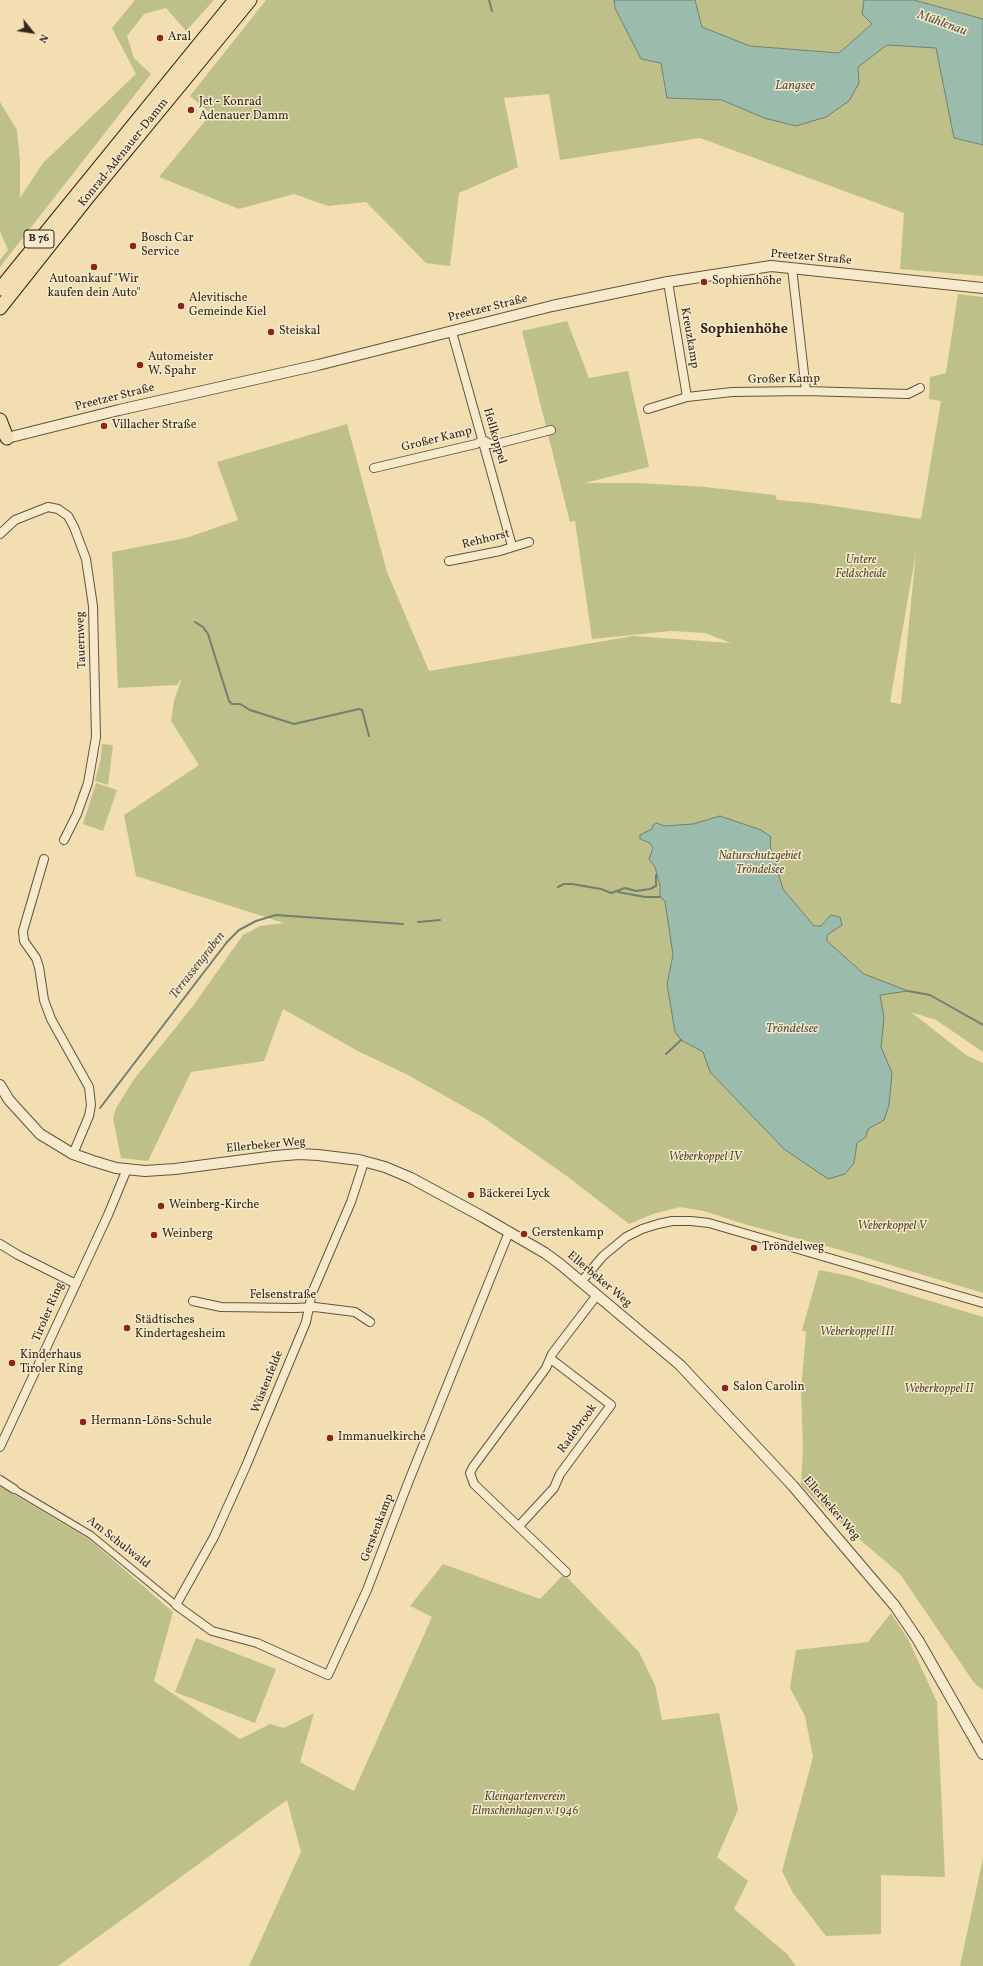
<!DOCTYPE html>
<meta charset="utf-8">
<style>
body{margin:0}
#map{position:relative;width:983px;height:1966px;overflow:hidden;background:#f2deb1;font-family:Vollkorn,serif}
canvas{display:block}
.north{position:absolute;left:12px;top:12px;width:40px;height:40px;-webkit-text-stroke:3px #f7eacc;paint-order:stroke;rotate:120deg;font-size:11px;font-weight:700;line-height:16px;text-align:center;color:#35241b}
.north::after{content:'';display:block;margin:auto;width:14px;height:18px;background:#35241b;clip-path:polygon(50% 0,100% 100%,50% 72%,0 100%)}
</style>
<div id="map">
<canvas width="983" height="1966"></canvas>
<div class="north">N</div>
</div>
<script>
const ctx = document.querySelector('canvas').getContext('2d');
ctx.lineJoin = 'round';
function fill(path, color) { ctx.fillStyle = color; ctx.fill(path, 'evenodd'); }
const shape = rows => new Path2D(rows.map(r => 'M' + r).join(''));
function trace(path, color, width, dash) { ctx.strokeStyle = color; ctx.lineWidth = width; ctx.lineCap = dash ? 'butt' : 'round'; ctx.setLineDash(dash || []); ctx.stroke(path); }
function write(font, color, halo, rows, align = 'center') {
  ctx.font = font + ' Vollkorn,serif'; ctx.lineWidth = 3; ctx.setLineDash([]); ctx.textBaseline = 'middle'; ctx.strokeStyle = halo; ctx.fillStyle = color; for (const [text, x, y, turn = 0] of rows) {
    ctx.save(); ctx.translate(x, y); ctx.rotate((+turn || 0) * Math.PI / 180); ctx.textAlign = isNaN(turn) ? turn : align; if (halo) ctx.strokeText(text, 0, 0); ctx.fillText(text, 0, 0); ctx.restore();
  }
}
const green = shape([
 [135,0,214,0,186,31,166,8,144,14,127,36,134,58,151,74,0,267,0,260,8,250,0,231,0,102,17,130,20,160,20,198,43,163,136,74,112,28],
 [266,0,614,0,615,8,641,59,661,63,667,98,722,100,764,118,859,83,858,67,887,44,937,48,954,138,983,145,983,276,900,269,904,213,700,138,560,160,549,94,504,98,518,167,459,193,450,266,426,263,366,202,328,206,294,194,239,209,159,177,211,114,190,96],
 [695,0,864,0,862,14,872,24,839,53,750,46,702,27],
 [914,0,983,0,983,19,981,19],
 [958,294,983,297,983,1052,936,1020,911,1012,966,1055,983,1063,983,1293,844,1251,744,1224,704,1211,680,1207,653,1214,629,1224,568,1177,484,1118,408,1075,358,1051,283,1009,264,1061,191,1072,148,1161,121,1158,113,1118,116,1108,135,1078,193,1006,243,935,260,926,284,923,136,876,124,815,199,765,171,721,174,701,182,678,177,685,118,688,112,552,186,538,238,520,217,462,347,424,387,572,429,671,633,636,731,643,705,633,671,631,592,639,575,521,570,522,522,331,567,321,589,378,628,371,649,467,585,483,640,483,705,487,775,495,777,500,813,503,921,519,941,401,929,399,930,377,946,373],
 [916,552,901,704,900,704,890,702],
 [102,744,113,745,108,785,95,781,101,758],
 [96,783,117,790,103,831,83,824],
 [819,1270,849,1276,983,1317,983,1690,975,1684,900,1574,829,1513,801,1485,803,1449,801,1390,806,1332,802,1330],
 [0,1486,90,1540,173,1612,154,1681,240,1739,270,1724,284,1728,314,1713,300,1762,354,1791,432,1617,410,1606,443,1564,540,1599,564,1574,639,1652,655,1685,662,1720,719,1713,738,1810,717,1857,748,1881,734,1909,787,1954,796,1966,249,1966,301,1852,287,1800,58,1966,0,1966],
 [891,1613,909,1641,937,1702,945,1877,881,1875,881,1934,826,1936,793,1893,782,1871,813,1757,805,1716,790,1688,796,1650,868,1642],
 [196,1638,276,1669,255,1723,175,1692],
 [983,1858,983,1966,960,1966]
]);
const water = shape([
 [614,0,695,0,702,27,750,46,839,53,872,24,862,14,864,0,914,0,983,19,983,145,954,138,936,48,887,45,858,67,859,83,849,101,826,117,796,126,764,118,722,100,667,98,661,63,641,59,615,8,614,0],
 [720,816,761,830,771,837,770,846,783,889,814,926,821,926,831,915,840,917,842,925,827,935,827,941,864,974,908,991,880,995,884,1018,881,1047,892,1073,889,1105,884,1120,868,1129,866,1137,857,1143,854,1163,845,1174,828,1179,784,1149,710,1072,703,1052,681,1040,675,1032,667,984,673,955,665,901,660,897,660,886,655,867,649,859,653,848,650,843,640,839,640,835,652,829,653,825,657,823,664,826,693,824,720,816]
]);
const stream = shape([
 [489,0,492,11],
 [195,622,203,627,208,634,229,701,232,704,240,704,250,710,294,724,359,709,362,710,369,736],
 [558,887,564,884,572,884,601,889,611,893,625,888,636,891,650,889,656,886,656,875],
 [618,892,645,897,660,897],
 [418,922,440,920],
 [908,991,930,995,983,1025],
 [666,1054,681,1040],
 [100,1108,227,942,239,930,256,921,276,915,403,924]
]);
const pedestrian = shape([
 [14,1489,91,1535,176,1605]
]);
const minor = shape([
 [792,268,806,391],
 [668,282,687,397],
 [452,332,512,546],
 [648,409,687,397,732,392,806,391,908,394,920,388],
 [483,440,490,444,496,444,551,430],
 [374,468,476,444,483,440],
 [0,534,15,520,48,507,58,509,68,516,74,527,86,559,93,606,96,737,88,783,77,814,64,840],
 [449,561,500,551,529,542],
 [44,859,23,931,24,941,36,958,39,967,44,1000,51,1019,89,1087,91,1105,89,1116,73,1154],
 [364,1162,351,1202,312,1293,306,1322,246,1466,214,1537,176,1605,212,1631,257,1643,328,1675,367,1590,408,1483,509,1232],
 [0,1244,18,1255,76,1284],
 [581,1282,603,1256,626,1237,642,1229,658,1224,672,1221,691,1221,709,1223,983,1303],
 [193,1301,221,1307,295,1308,315,1307,355,1312,370,1322],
 [0,1447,108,1215,127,1169],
 [0,1480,14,1489],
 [519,1526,554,1488,560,1474,611,1405,551,1359],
 [566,1572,474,1484,470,1473,473,1467,546,1368,552,1354,597,1295]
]);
const tertiary = shape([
 [7,438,119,410,318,365,552,306,668,282,771,266,983,288],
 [0,1085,9,1100,40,1134,73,1154,93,1161,116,1168,145,1171,175,1169,275,1156,299,1154,318,1155,359,1160,385,1167,411,1178,483,1217,545,1253,560,1264,680,1365,793,1486,895,1606,918,1640,983,1754]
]);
const trunk = shape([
 [0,289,235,0],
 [0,308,88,197,250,0],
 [0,420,7,438]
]);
const markers = [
 [160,38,4,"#8f2418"],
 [191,110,4,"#8f2418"],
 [133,246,4,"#8f2418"],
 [94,267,4,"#8f2418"],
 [704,282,4,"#8f2418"],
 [181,306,4,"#8f2418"],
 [271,332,4,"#8f2418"],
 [140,365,4,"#8f2418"],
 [104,426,4,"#8f2418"],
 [471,1195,4,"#8f2418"],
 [161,1206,4,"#8f2418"],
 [524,1234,4,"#8f2418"],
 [154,1235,4,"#8f2418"],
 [754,1248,4,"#8f2418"],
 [127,1328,4,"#8f2418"],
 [12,1363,4,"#8f2418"],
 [725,1388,4,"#8f2418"],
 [83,1422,4,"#8f2418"],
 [330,1438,4,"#8f2418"]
];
const shields = [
 [39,239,30]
];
const shieldNames = [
 ["B 76",39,239]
];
const poiNames = [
 ["Aral",168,38],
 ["Jet - Konrad",199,103],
 ["Adenauer Damm",199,117],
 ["Bosch Car",141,239],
 ["Service",141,253],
 ["Autoankauf \"Wir",94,280,"center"],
 ["kaufen dein Auto\"",94,294,"center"],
 ["Sophienhöhe",712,282],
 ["Alevitische",189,299],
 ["Gemeinde Kiel",189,313],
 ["Steiskal",279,332],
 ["Automeister",148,358],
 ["W. Spahr",148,372],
 ["Villacher Straße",112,426],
 ["Bäckerei Lyck",479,1195],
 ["Weinberg-Kirche",169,1206],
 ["Gerstenkamp",532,1234],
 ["Weinberg",162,1235],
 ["Tröndelweg",762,1248],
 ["Städtisches",135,1321],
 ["Kindertagesheim",135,1335],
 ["Kinderhaus",20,1356],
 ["Tiroler Ring",20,1370],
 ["Salon Carolin",733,1388],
 ["Hermann-Löns-Schule",91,1422],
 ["Immanuelkirche",338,1438]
];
const streetNames = [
 ["Konrad-Adenauer-Damm",124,153,-51],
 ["Preetzer Straße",811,258,5],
 ["Preetzer Straße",488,309,-14],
 ["Kreuzkamp",689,338,80],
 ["Großer Kamp",784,380,-1],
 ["Preetzer Straße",115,398,-14],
 ["Hellkoppel",494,436,74],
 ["Großer Kamp",437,440,-14],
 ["Rehhorst",486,540,-14],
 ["Tauernweg",82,640,-92],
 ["Ellerbeker Weg",266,1146,-5],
 ["Ellerbeker Weg",599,1280,40],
 ["Felsenstraße",283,1296],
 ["Tiroler Ring",49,1312,-67],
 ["Wüstenfelde",268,1382,-68],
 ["Radebrook",578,1429,-54],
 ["Ellerbeker Weg",831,1509,49],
 ["Gerstenkamp",378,1528,-69],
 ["Am Schulwald",118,1543,38]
];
const parkNames = [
 ["Untere",861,561],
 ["Feldscheide",861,575],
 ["Naturschutzgebiet",760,857],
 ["Tröndelsee",760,871],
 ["Weberkoppel IV",705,1158],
 ["Weberkoppel V",892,1227],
 ["Weberkoppel III",857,1333],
 ["Weberkoppel II",939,1390],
 ["Kleingartenverein",525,1798],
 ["Elmschenhagen v. 1946",525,1812]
];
const waterNames = [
 ["Mühlenau",942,24,20],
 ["Langsee",795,87],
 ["Terrassengraben",198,966,-52],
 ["Tröndelsee",792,1030]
];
const quarterNames = [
 ["Sophienhöhe",744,330]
];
fill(green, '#bec089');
fill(water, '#9bbcad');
trace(water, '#727f73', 1);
trace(stream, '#727f73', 2);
trace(pedestrian, '#645240', 8);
trace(minor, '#645240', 10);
trace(tertiary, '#645240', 12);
trace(trunk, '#35241b', 15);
trace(pedestrian, '#f7eacc', 6);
trace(minor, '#f7eacc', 8);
trace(tertiary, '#f7eacc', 10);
trace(trunk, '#f2deb1', 13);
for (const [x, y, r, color] of markers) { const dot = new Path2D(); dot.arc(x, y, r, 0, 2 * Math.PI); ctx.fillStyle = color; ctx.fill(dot); trace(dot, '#f7eacc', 1.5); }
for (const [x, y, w] of shields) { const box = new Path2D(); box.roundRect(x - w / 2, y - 9, w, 18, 3); ctx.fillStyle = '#f7eacc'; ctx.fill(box); trace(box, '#35241b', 1); }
write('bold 11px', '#35241b', null, shieldNames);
write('12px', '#35241b', '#f7eacc', poiNames, 'left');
write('12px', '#35241b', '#f7eacc', streetNames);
write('italic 12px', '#574b36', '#f7eacc', parkNames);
write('italic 13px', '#545247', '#f7eacc', waterNames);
write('bold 14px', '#35241b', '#f7eacc', quarterNames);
</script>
